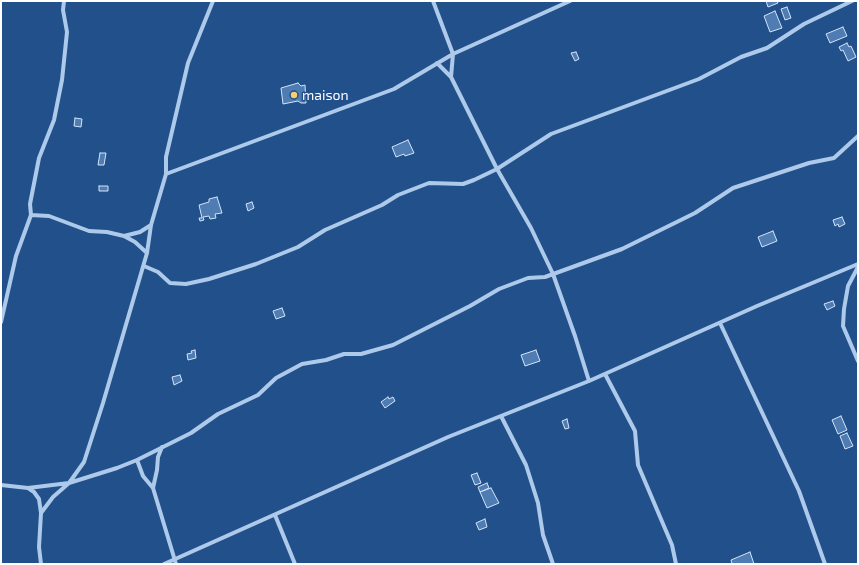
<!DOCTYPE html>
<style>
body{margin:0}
#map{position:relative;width:859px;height:565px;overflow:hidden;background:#22508a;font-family:"Exo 2",sans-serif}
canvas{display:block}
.frame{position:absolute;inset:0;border:2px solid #fff;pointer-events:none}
</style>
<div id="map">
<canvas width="859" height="565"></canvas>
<div class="frame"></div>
</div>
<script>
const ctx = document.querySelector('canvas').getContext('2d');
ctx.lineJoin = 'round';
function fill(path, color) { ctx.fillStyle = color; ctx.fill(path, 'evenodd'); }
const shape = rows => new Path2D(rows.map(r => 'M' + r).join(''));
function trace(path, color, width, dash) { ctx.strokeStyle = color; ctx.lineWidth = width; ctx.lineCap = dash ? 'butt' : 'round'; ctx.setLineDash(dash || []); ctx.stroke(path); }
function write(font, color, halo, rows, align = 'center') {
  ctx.font = font + ' "Exo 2",sans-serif'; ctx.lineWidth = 3; ctx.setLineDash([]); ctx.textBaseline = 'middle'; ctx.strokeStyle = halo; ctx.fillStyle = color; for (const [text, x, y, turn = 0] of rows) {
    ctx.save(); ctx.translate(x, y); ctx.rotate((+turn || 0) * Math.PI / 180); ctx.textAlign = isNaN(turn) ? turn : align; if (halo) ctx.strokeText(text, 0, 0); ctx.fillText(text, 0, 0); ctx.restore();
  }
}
const building = shape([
 [766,1,777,1,778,3,768,7,766,1],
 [787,7,791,18,785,20,781,9,787,7],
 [775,11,782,28,770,32,764,16,775,11],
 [843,27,847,36,830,43,826,34,843,27],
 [847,43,849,47,851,46,856,57,848,61,843,50,841,51,839,47,847,43],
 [576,52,579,59,575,61,571,53,576,52],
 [298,83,301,86,305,85,306,103,301,103,298,101,283,104,281,88,298,83],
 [75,118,82,119,81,127,74,126,75,118],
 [408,140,414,153,405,156,404,154,396,157,392,147,408,140],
 [100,153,106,153,104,165,98,165,100,153],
 [99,186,108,186,108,191,99,191,99,186],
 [217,197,222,213,215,214,216,218,210,219,209,216,203,217,204,220,200,221,199,218,202,218,199,205,209,202,209,199,217,197],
 [252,202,254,208,248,211,246,204,252,202],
 [842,217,845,224,839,227,838,224,835,226,833,220,842,217],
 [773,231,777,241,762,247,758,237,773,231],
 [833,301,835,306,827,310,824,304,833,301],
 [282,308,285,316,276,319,273,311,282,308],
 [195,350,196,358,188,360,187,354,192,353,191,351,195,350],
 [536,350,540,361,525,366,521,355,536,350],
 [180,375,182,381,174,385,172,377,180,375],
 [388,397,389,399,393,397,395,401,385,408,381,402,388,397],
 [841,416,847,430,838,434,832,420,841,416],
 [567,419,569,428,565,429,562,421,567,419],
 [847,433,853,446,845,449,840,436,847,433],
 [477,473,481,483,475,485,471,475,477,473],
 [487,483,489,488,480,492,478,487,487,483],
 [491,488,499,503,487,508,480,492,491,488],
 [485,519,487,527,479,530,476,523,485,519],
 [750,552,754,564,732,564,731,560,750,552]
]);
const street = shape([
 [433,1,453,54,451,77,497,169,531,228,553,274,575,336,589,381],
 [437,63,451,77],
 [166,174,394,89,453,54,570,1],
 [31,215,49,216,89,231,107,232,124,236,135,242,147,253],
 [124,236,140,232,151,225],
 [144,266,158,272,170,283,186,284,209,279,256,264,298,247,325,230,382,205,398,195,429,183,463,184,474,180,497,169,551,134,699,79,741,57,767,48,804,24,852,1],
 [858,267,848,286,844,309,843,326,858,361],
 [1,322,16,256,31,215,30,204,39,158,54,120,62,80,67,32,63,10,64,1],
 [720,323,799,491,825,564],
 [605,374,635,431,638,465,672,545,676,564],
 [501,416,526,465,538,503,543,535,553,564],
 [162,447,158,457,157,470,153,488,176,564],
 [137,460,143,476,153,488],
 [1,485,28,488,34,492,39,499,41,513],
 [28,488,69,483,117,468,137,460,191,433,218,414,258,395,276,378,302,364,326,360,344,354,361,354,393,345,470,306,499,289,528,278,545,277,622,249,695,213,733,188,809,163,834,158,858,136],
 [275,515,295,564],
 [41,564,39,547,41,513,53,497,69,483,84,462,103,403,147,253,151,225,166,174,166,157,188,63,213,1],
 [164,564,448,437,589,381,757,306,858,264]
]);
const markers = [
 [294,95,4,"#f6cf70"]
];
const poiNames = [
 ["maison",302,95]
];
fill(building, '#4f7cb3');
trace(building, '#d3e4f8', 1);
trace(street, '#aecaea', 4);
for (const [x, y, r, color] of markers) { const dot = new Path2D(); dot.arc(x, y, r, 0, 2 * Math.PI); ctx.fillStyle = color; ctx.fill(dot); trace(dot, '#22508a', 1.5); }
write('14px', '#fff', '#22508a', poiNames, 'left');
</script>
